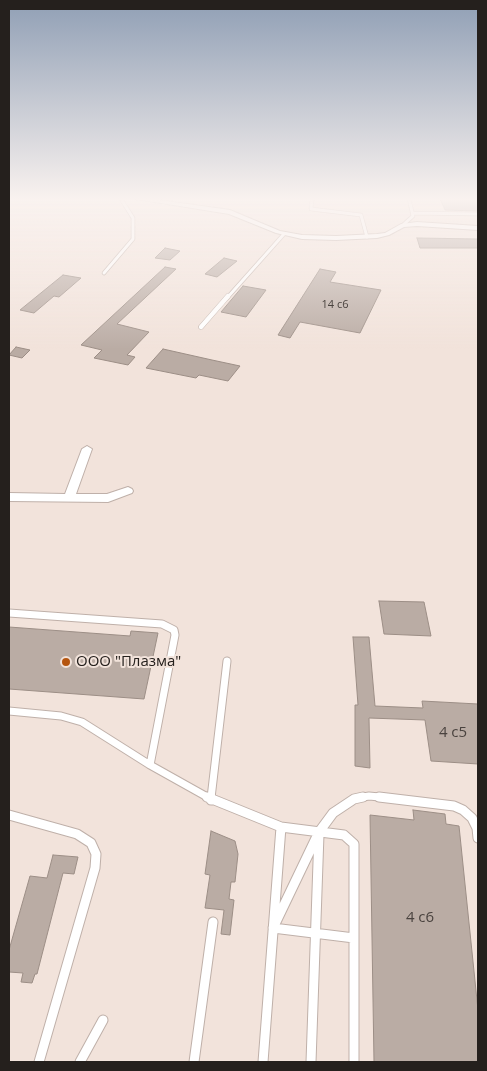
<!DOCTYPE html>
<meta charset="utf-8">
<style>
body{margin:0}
#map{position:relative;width:487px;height:1071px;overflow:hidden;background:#f2e3db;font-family:"Open Sans",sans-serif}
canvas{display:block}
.frame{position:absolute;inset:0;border:10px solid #25201d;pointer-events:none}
</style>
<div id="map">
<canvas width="487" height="1071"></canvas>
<div class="frame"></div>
</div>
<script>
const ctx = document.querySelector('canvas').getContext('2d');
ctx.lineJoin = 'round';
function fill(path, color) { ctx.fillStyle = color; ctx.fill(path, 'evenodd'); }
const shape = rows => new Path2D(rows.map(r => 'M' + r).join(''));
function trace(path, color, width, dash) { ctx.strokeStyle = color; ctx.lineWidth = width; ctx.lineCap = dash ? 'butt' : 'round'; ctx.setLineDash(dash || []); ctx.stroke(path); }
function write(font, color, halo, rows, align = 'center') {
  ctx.font = font + ' "Open Sans",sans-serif'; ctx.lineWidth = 4; ctx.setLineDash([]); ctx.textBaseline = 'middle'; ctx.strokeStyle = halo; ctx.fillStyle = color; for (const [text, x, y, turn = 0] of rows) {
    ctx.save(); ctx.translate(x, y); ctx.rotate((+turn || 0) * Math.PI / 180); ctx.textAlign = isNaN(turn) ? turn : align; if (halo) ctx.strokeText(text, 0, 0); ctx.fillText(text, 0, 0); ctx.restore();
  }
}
const building = shape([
 [440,199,478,199,478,211,445,210,440,199],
 [417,238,478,239,478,248,420,248,417,238],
 [165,248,180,251,170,260,155,258,165,248],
 [224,258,237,261,217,277,205,274,224,258],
 [165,267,176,269,117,324,149,332,127,355,135,357,128,365,94,358,102,350,81,345,165,267],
 [320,269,336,272,330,282,381,290,360,333,300,322,290,338,278,335,320,269],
 [63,275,81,278,59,297,54,296,34,313,20,310,63,275],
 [243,286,266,290,246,317,221,312,243,286],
 [16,347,30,350,22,358,9,355,16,347],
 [163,349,212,360,240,366,228,381,199,375,196,378,146,368,163,349],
 [379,601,424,602,431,636,384,634,379,601],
 [9,627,130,636,131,631,158,633,144,699,9,689,9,627],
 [353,637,369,637,375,706,423,708,422,701,478,704,478,764,431,761,425,720,369,718,370,768,355,766,355,705,358,705,353,637],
 [413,810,445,814,446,824,459,826,478,1010,478,1062,374,1062,370,815,414,820,413,810],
 [211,831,235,841,238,854,235,882,231,882,229,899,234,900,230,935,221,934,224,910,205,908,210,875,205,874,211,831],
 [53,855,78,857,74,874,63,873,37,974,35,974,32,983,21,982,23,973,9,972,9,950,30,876,47,878,53,855]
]);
const serviceFar3 = shape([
 [312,199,311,209,361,215,367,237],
 [413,213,478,214],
 [403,225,413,216,409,199],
 [104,273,133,239,133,218,121,199],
 [227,298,284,234]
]);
const serviceFar2 = shape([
 [201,327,228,296]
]);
const serviceFar1 = shape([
 [9,613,162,624,174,630,175,635,150,765,209,798],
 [9,711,61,716,82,722,150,765],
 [211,798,227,661],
 [357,798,369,796,390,798]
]);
const service = shape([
 [207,797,281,827,263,1062],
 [379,797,454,806,463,810,472,818,477,828,478,838],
 [211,800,211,797],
 [9,815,77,834,91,843,96,854,95,868,39,1062],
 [281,827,344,835,354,844,354,1062],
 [354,938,273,928,319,832,333,813,354,799,363,797],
 [80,1062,103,1020],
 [194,1062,213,922],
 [311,1062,319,834]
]);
const minor = shape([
 [136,199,152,199,230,210,280,231,302,235,336,236,377,234,385,233,401,224,417,222,478,226,478,230,417,226,404,227,389,235,377,238,336,240,302,239,276,233,229,214,136,199],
 [87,446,92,449,76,494,107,494,128,487,132,489,133,491,132,493,108,502,9,501,9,493,65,494,82,449,87,446]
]);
const markers = [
 [66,662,5,"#b5550f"]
];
const farNumbernames = [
 ["14 с6",335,305]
];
const poiNames = [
 ["ООО \"Плазма\"",76,662]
];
const nearNumbernames = [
 ["4 с5",453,733],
 ["4 с6",420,918]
];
fill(building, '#baaca4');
trace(building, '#9c8e86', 1);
trace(serviceFar3, '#bfb0a9', 4.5);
trace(serviceFar2, '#bfb0a9', 5.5);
trace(serviceFar1, '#bfb0a9', 9);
trace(service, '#bfb0a9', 11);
trace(minor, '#bfb0a9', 2);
trace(serviceFar3, '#fff', 3);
trace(serviceFar2, '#fff', 4.5);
trace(serviceFar1, '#fff', 7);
trace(service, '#fff', 9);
fill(minor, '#fff');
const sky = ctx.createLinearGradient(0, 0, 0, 349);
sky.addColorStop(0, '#909fb5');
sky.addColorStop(0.57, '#f9f2ef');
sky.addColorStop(1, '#f9f2ef00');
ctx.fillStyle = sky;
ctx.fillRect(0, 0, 487, 349);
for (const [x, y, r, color] of markers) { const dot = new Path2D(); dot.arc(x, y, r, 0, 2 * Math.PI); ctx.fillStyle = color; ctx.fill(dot); trace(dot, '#f2e3db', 2); }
write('11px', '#4a433f', null, farNumbernames);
write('15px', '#25201d', '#f2e3db', poiNames, 'left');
write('15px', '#4a433f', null, nearNumbernames);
</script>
